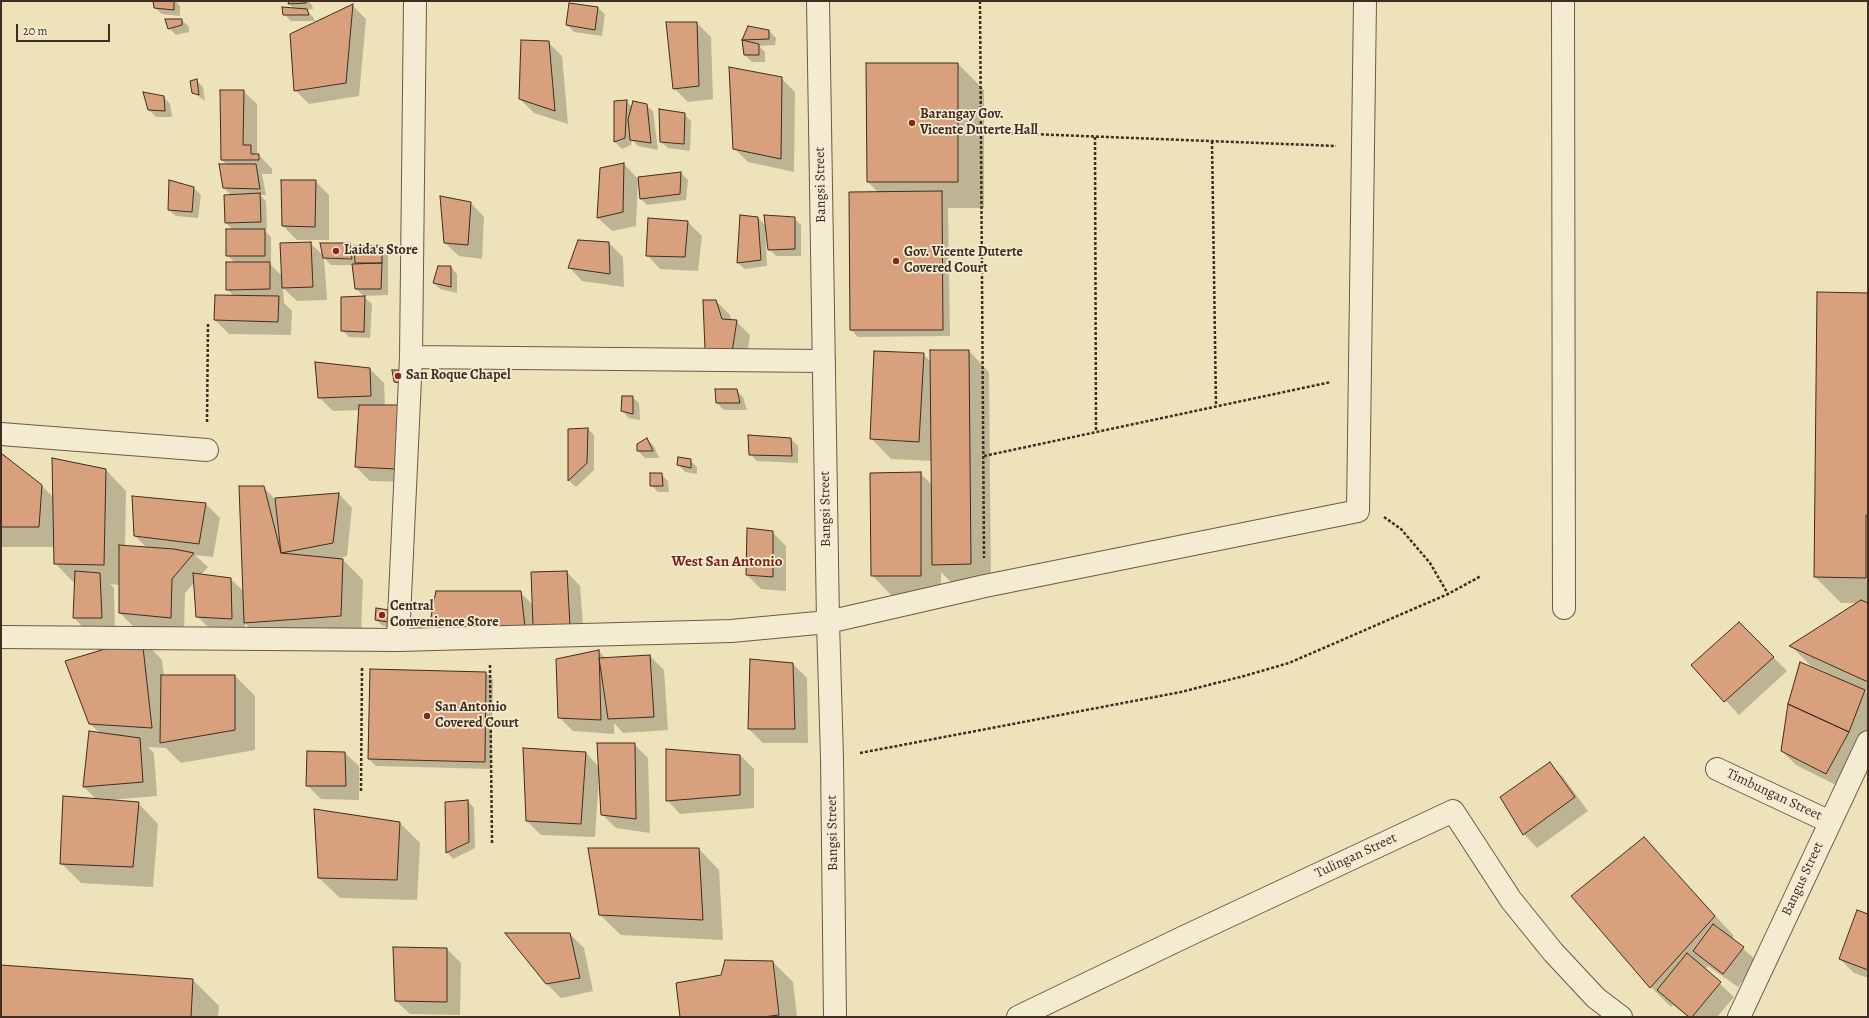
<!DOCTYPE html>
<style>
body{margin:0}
#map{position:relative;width:1869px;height:1018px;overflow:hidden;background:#ede2ba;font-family:Alegreya,serif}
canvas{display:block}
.frame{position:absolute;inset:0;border:2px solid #402c20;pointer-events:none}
.scale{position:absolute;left:16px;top:24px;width:94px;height:18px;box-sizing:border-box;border:2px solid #402c20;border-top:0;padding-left:5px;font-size:12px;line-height:14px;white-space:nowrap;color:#402c20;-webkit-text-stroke:3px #f3ecd2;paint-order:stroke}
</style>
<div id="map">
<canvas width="1869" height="1018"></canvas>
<div class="frame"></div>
<div class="scale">20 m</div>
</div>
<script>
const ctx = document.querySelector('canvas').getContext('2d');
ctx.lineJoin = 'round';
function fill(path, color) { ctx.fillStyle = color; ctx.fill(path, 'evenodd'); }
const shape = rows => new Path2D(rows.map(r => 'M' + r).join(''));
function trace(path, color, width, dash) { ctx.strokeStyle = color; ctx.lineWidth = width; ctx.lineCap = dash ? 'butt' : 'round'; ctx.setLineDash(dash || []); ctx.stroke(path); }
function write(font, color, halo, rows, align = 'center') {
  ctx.font = font + ' Alegreya,serif'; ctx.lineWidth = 3.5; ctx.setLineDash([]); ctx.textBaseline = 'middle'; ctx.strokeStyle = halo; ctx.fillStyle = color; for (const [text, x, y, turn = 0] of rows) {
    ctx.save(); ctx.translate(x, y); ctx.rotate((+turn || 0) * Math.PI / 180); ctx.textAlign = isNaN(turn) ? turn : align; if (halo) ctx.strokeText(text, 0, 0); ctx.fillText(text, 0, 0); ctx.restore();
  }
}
const shadow = shape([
 [154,1,176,1,180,6,180,16,162,14,155,8],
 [290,1,308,1,312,5,313,9,306,10,313,17,315,21,291,21,284,14,295,9,289,4],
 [570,4,598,8,605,14,602,36,574,32,567,25],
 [352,5,366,19,359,96,309,104,295,90],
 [167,20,182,20,189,27,189,32,176,35,169,28],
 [697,23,711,37,713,99,688,102,674,88],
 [769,31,776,38,775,45,759,46,765,52,765,62,752,62,745,55,743,40],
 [548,42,562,56,568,124,534,113,520,99],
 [958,64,984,90,984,208,948,208,950,336,858,337,851,330,879,193,868,182],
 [781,78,795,92,794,172,748,162,734,148],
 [196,80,203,87,205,101,193,92],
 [243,91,257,104,257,153,272,169,272,174,262,174,266,195,260,195,266,201,267,229,263,229,271,237,271,263,269,263,282,276,310,243,324,256,349,244,355,250,381,247,388,253,388,295,363,296,372,304,370,338,349,337,342,330,365,297,356,289,353,265,331,265,324,258,327,300,297,301,283,288,284,303,292,311,291,335,229,334,215,320,234,296,227,289,235,263,227,255,233,230,226,223,225,196,231,195,224,188,227,165,222,160],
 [164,97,170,104,172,117,156,117,149,110],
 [626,101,632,107,646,105,653,111,658,150,638,146,632,140,631,145,622,149,615,142,615,102],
 [684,114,691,121,690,151,668,148,661,142],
 [624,164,638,179,636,226,612,231,598,218],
 [681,173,688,180,686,200,647,205,640,198],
 [315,181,329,195,329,240,297,240,283,226],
 [170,182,194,188,201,195,198,218,176,216,169,210],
 [471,203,484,217,482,259,459,256,445,243],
 [758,218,765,225,767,266,745,269,738,263],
 [794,218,801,225,801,256,776,256,769,249],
 [688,222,702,236,698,271,660,269,647,255],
 [609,243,623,257,624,287,582,281,569,267],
 [451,267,457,274,457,293,440,289,434,283],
 [1868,294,1868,692,1864,690,1868,694,1868,731,1862,746,1840,787,1796,765,1782,751,1825,672,1811,666,1791,646,1858,603,1841,603,1815,577],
 [716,301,730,315,732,321,736,321,750,335,746,365,720,363],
 [969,351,989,372,991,584,954,585,941,572,941,596,892,596,872,575,920,473,932,485,932,461,891,459,871,438,923,354,931,362],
 [370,369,384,383,385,406,409,482,370,481,356,467,360,410,333,411,319,397],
 [716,390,736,390,743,397,747,410,724,410,717,403],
 [632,397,639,403,640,420,629,418,622,411],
 [588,429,594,435,594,470,576,487,569,481,569,430],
 [647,439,654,446,659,458,645,458,638,451],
 [791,439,798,446,798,463,757,461,750,454],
 [1,454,42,486,54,498,106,470,126,491,125,546,147,548,135,536,133,497,206,504,220,518,213,557,195,555,208,567,201,575,231,579,244,592,263,487,277,501,339,494,352,508,347,556,337,559,343,560,363,580,361,636,265,643,245,623,245,633,211,630,197,616,194,583,185,593,184,632,134,627,120,613,120,585,110,584,114,588,115,632,88,632,74,618,75,584,55,563,54,547,1,547],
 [690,460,697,467,697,474,685,472,679,465],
 [661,474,668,481,669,492,658,492,651,485],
 [772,532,786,546,786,591,761,589,747,575],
 [567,572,580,586,584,639,444,635,431,621,520,592,533,605],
 [377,609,396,629,383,626,376,620],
 [1739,623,1787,671,1739,715,1693,665],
 [142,639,162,660,164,676,235,676,255,696,255,750,181,763,166,748,148,747,154,753,157,796,109,800,138,803,158,824,153,887,81,883,61,863,97,800,84,787,100,733,90,724],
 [599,651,606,659,650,656,664,670,668,730,623,733,614,723,614,734,573,731,559,717],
 [793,664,807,678,808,743,763,743,749,729],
 [486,673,493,680,491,769,376,766,369,759],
 [634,744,648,758,650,833,616,828,602,814,600,778,599,778,595,837,541,835,527,821,586,753,599,767],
 [308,752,345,753,359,766,359,800,321,799,307,785],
 [740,755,754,769,754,808,680,814,667,800],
 [1550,763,1563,777,1588,811,1537,848,1524,834],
 [468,801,474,808,475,848,453,859,447,852],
 [400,823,420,843,417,900,340,898,319,878],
 [1644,838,1734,936,1732,939,1757,961,1738,987,1708,966,1705,970,1734,997,1717,1017,1688,1017,1673,1005,1671,1007,1651,987,1572,896],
 [699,849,719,870,723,940,621,935,600,915],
 [1868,915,1868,978,1854,973,1840,959],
 [570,934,584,948,593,991,561,998,547,984],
 [447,949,461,963,460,1015,410,1014,396,1001],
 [773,962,793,982,797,1017,681,1017,722,976],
 [1,966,193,980,219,1006,218,1017,1,1017]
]);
const building = shape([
 [153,1,174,1,174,10,154,8,153,1],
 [289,1,306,1,306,3,288,4,289,1],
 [569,3,598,7,595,30,566,25,569,3],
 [353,4,346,83,294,91,290,34,353,4],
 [282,7,307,9,309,15,283,15,282,7],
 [165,19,182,19,182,25,168,29,165,19],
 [666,22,697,22,699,86,673,89,666,22],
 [748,26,769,30,769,39,742,40,748,26],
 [521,40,549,41,555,111,519,99,521,40],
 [742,40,759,44,759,55,744,55,742,40],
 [866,63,958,63,958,182,867,182,866,63],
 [729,67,782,77,781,159,733,149,729,67],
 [197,79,199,95,192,93,190,81,197,79],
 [220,90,244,90,243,145,251,145,251,154,259,154,259,160,221,160,220,90],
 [143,92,164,96,165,111,148,110,143,92],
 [627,100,625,138,614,142,614,101,627,100],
 [633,101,647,104,651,143,630,140,628,119,633,101],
 [659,109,685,113,684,144,660,142,659,109],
 [624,163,623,212,597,218,600,168,624,163],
 [219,164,256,164,260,189,223,188,219,164],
 [681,172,680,194,640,199,638,177,681,172],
 [169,180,194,187,192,212,168,210,169,180],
 [281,180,316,180,315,227,282,226,281,180],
 [942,191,943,330,850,330,849,192,942,191],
 [260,193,261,222,225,223,224,195,260,193],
 [440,196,471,202,468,245,444,243,440,196],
 [740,215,758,217,761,260,737,263,740,215],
 [764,215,795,217,795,249,768,250,764,215],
 [648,218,688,221,685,257,646,256,648,218],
 [226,229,265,229,265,256,226,256,226,229],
 [578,240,609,242,610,274,568,268,578,240],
 [311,242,313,287,282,288,280,243,311,242],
 [320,243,350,243,352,259,323,258,320,243],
 [354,246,382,246,382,263,355,263,354,246],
 [226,262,270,262,270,289,226,290,226,262],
 [382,263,381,289,355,289,352,264,382,263],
 [438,266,451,266,451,287,433,283,438,266],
 [1817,292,1868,293,1868,515,1866,515,1866,578,1814,577,1817,292],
 [215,295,279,296,278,322,214,320,215,295],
 [365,296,364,332,341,331,341,297,365,296],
 [703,300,716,300,722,319,737,320,732,352,705,350,703,300],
 [930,350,969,350,971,564,932,565,930,350],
 [874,351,924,353,919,442,870,439,874,351],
 [315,362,370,368,371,396,318,398,315,362],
 [392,370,402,370,403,383,394,382,392,370],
 [715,389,737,389,740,403,716,403,715,389],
 [622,396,633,396,633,414,621,411,622,396],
 [359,405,401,405,396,469,355,467,359,405],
 [588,428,587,463,568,481,568,429,588,428],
 [748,435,791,438,792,456,749,455,748,435],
 [647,438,653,451,637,451,637,444,647,438],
 [1,453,42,485,39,527,1,527,1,453],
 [678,457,691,459,691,468,677,465,678,457],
 [52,458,106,469,104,565,54,564,52,458],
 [921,472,921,576,871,576,870,473,921,472],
 [650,473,662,473,663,486,650,486,650,473],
 [239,486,264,486,281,553,343,559,341,616,244,623,239,486],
 [339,493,333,543,281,553,275,498,339,493],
 [132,496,206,503,199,544,134,536,132,496],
 [747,528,773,531,773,577,746,575,747,528],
 [119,545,174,549,194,553,172,579,171,618,119,613,119,545],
 [75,571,100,573,102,618,73,618,75,571],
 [567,571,570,625,533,626,531,572,567,571],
 [193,573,231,578,232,619,196,617,193,573],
 [436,591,521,591,525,627,430,622,436,591],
 [1861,600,1868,603,1868,682,1789,646,1861,600],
 [376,608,389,610,389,622,375,620,376,608],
 [1739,622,1774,657,1724,702,1691,665,1739,622],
 [142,638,152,728,89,724,65,661,142,638],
 [599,650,601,720,558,718,556,659,599,650],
 [650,655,654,717,608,719,599,658,650,655],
 [750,659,793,663,795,729,748,729,750,659],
 [1800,662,1865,690,1849,732,1788,704,1800,662],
 [370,669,486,672,485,762,368,759,370,669],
 [161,675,235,675,235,730,160,743,161,675],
 [1788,704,1849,732,1826,774,1781,751,1788,704],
 [89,731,140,738,143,782,83,787,89,731],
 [597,743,635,743,636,819,601,815,597,743],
 [523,748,586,752,581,824,526,821,523,748],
 [666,749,740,755,740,795,666,801,666,749],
 [307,751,345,752,346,786,306,786,307,751],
 [1550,762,1575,797,1523,835,1500,797,1550,762],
 [63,796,139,802,133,867,60,864,63,796],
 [468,800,469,842,446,853,445,802,468,800],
 [314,809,400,822,397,880,318,878,314,809],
 [1644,837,1715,916,1650,988,1571,896,1644,837],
 [588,848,699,848,703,920,599,915,588,848],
 [1857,910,1868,914,1868,970,1839,959,1857,910],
 [1713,924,1744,947,1723,974,1693,951,1713,924],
 [505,933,570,933,580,978,546,984,505,933],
 [393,947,447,948,447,1002,395,1001,393,947],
 [1687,953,1721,982,1692,1017,1689,1017,1657,990,1687,953],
 [725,960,773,961,779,1015,763,1017,680,1017,676,983,721,975,725,960],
 [1,965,193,979,191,1017,1,1017,1,965]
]);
const path = shape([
 [980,1,984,558],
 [981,132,1336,146],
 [1095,137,1096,432],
 [1212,141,1216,406],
 [207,422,208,324],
 [984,456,1331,382],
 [1384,517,1401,529,1430,563,1448,594],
 [490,665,492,845],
 [860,753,1181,692,1244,676,1289,663,1448,594,1481,576],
 [361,791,362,668]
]);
const minor = shape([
 [818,1,828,622,832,758,835,1017],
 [1563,1,1564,608],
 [411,357,824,361],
 [1,434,207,450],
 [1,637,398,640,731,631,828,622,985,586,1358,511,1365,1],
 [398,640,411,357,415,1],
 [1717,769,1830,822],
 [1018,1017,1184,937,1453,811,1511,900,1553,952,1596,998,1621,1017],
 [1739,1017,1868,742]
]);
const markers = [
 [912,123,4,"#8f2418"],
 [336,251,4,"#8f2418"],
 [896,261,4,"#8f2418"],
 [398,376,4,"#8f2418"],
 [382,615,4,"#8f2418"],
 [427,716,4,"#8f2418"]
];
const poiNames = [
 ["Barangay Gov.",920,115],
 ["Vicente Duterte Hall",920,131],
 ["Laida's Store",344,251],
 ["Gov. Vicente Duterte",904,253],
 ["Covered Court",904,269],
 ["San Roque Chapel",406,376],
 ["Central",390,607],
 ["Convenience Store",390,623],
 ["San Antonio",435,708],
 ["Covered Court",435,724]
];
const streetNames = [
 ["Bangsi Street",821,185,-91],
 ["Bangsi Street",826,509,-91],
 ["Timbungan Street",1774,795,25],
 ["Bangsi Street",833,833,-91],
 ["Tulingan Street",1356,856,-25],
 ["Bangus Street",1803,879,-65]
];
const neighbourhoodNames = [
 ["West San Antonio",727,562]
];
fill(shadow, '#0003');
fill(building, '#d8a07d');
trace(building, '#402c20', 1);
trace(minor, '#6b5a46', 24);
trace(path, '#402c20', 2.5, [3, 2]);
trace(minor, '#f3ecd2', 22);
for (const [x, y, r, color] of markers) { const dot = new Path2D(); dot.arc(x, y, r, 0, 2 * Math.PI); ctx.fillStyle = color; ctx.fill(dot); trace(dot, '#f3ecd2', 1.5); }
write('bold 14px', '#402c20', '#f3ecd2', poiNames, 'left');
write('14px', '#402c20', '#f3ecd2', streetNames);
write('bold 15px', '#7a1f14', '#f3ecd2', neighbourhoodNames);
</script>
